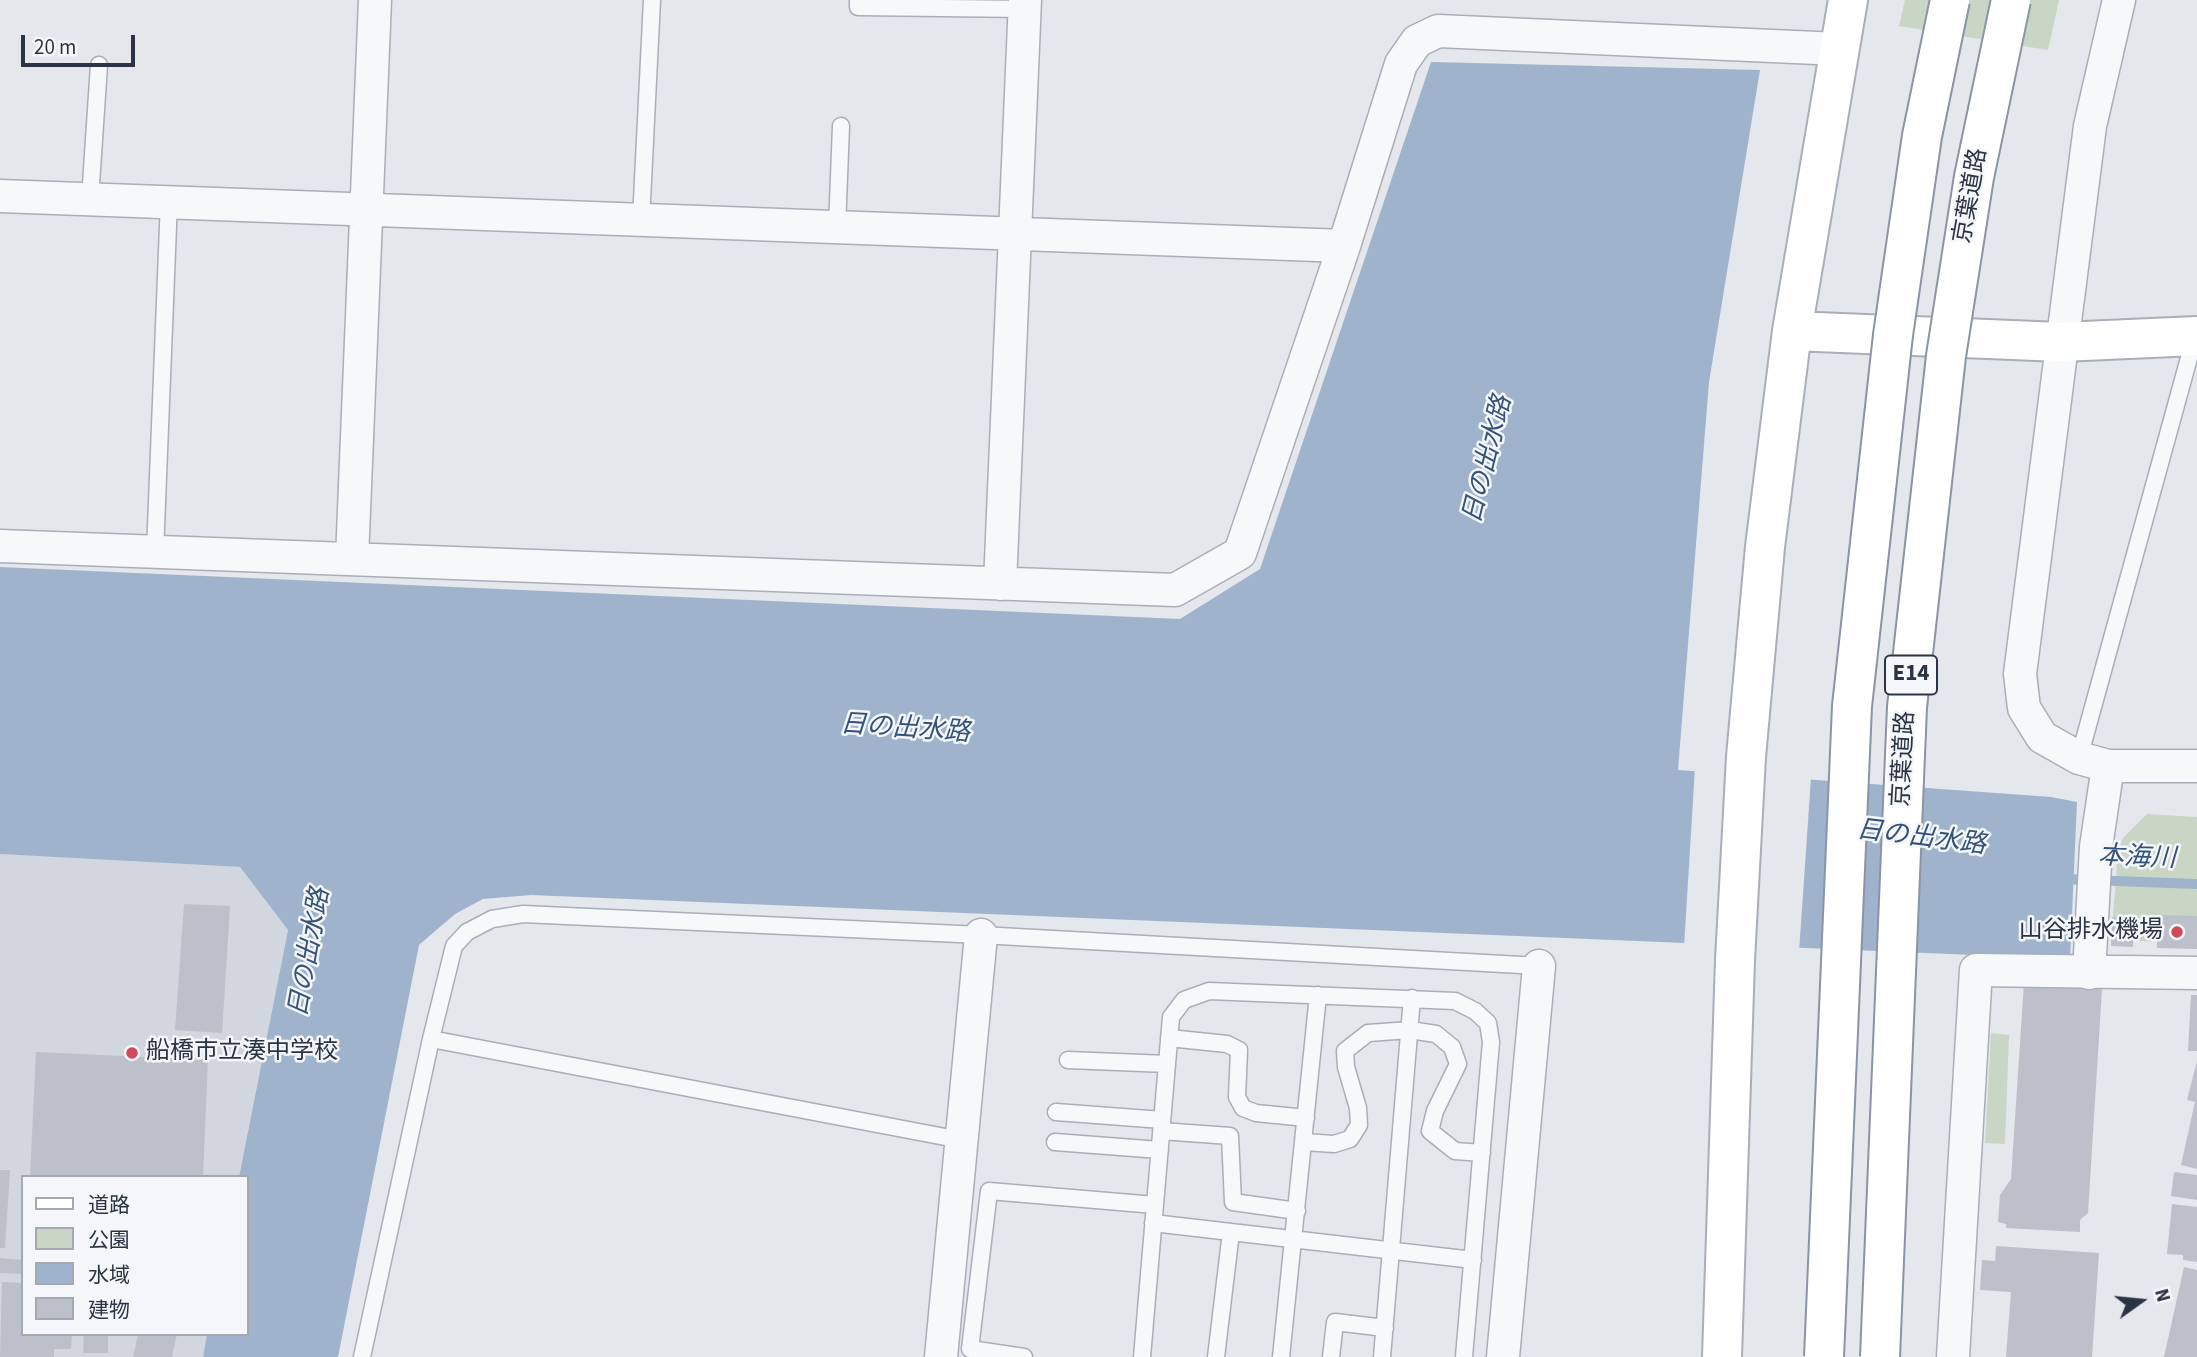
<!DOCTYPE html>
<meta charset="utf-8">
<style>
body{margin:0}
#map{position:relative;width:2197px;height:1357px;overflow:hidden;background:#e4e7ec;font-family:"Source Sans 3","Noto Sans JP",sans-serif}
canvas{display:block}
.legend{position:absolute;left:21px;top:1175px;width:228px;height:161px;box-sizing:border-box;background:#f4f6f9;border:2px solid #a4a8b1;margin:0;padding:9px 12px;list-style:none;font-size:21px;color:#2b3445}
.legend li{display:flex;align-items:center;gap:14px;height:35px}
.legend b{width:35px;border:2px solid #a4a8b1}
.north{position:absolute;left:2106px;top:1266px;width:70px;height:70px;-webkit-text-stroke:5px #f4f6f9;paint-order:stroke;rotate:75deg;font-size:19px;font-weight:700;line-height:28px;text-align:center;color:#2b3445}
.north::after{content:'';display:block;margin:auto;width:24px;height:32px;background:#2b3445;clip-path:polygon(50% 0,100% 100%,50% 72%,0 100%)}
.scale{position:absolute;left:21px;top:35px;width:114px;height:32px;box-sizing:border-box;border:4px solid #2b3445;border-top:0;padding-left:9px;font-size:21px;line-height:24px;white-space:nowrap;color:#2b3445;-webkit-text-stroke:5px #f4f6f9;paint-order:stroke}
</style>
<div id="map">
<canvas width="2197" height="1357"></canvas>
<ul class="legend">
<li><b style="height:9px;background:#fff"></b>道路</li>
<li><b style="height:19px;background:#c9d6c5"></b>公園</li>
<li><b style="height:19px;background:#9fb4cc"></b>水域</li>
<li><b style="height:19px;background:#bbc0ca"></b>建物</li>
</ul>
<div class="north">N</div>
<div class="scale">20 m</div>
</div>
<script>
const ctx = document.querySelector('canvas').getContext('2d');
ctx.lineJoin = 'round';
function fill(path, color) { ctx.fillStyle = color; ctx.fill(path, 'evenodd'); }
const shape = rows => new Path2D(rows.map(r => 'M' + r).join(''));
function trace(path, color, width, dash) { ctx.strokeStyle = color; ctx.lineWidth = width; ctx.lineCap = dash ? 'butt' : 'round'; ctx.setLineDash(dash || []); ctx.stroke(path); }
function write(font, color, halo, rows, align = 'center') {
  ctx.font = font + ' "Source Sans 3","Noto Sans JP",sans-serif'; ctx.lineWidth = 5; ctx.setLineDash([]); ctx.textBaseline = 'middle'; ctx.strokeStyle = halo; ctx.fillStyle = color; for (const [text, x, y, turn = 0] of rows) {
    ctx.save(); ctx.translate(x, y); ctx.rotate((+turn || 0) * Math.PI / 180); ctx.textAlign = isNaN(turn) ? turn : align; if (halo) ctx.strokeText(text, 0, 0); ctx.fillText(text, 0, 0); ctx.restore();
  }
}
const built = shape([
 [0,854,240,867,288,930,239,1177,23,1177,23,1334,207,1334,203,1357,0,1357]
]);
const green = shape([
 [1905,0,2059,0,2048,50,1899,26],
 [2147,814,2197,817,2197,943,2111,940,2118,853,2123,838],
 [1991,1033,2009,1035,2005,1144,1985,1143]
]);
const water = shape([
 [1431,62,1760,70,1709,382,1678,770,2051,797,2077,802,2070,959,531,895,483,899,455,914,419,945,338,1357,203,1357,207,1334,247,1334,247,1177,239,1177,288,930,240,867,0,854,0,567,1180,619,1260,569]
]);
const pier = shape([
 [1695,768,1811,778,1799,952,1684,947]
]);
const stream = shape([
 [2063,879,2197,884]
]);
const building = shape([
 [184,904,230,906,222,1033,175,1030],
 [2157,915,2197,916,2197,949,2157,948],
 [2112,917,2134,918,2133,947,2111,946],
 [2024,983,2102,989,2088,1213,2080,1220,2080,1232,2006,1228,2006,1224,1998,1222,2000,1195,2011,1179],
 [2191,995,2197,995,2197,1051,2188,1051],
 [36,1052,208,1060,203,1177,30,1177],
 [2197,1061,2197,1169,2181,1165,2195,1102,2187,1100],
 [0,1170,10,1170,5,1248,0,1248],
 [2174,1172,2197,1175,2197,1200,2171,1196],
 [2172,1204,2197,1207,2197,1262,2183,1260,2183,1255,2167,1254],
 [1996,1246,2099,1253,2092,1357,2006,1357,2011,1292,1980,1290,1982,1260,1995,1261],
 [0,1258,23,1260,23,1274,0,1273],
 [2184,1267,2197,1270,2197,1357,2164,1357],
 [2,1282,23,1283,23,1334,72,1334,71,1349,54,1349,54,1357,0,1357],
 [84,1334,108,1334,108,1353,83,1353],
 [138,1334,177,1334,172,1357,133,1357]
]);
const lane = shape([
 [858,0,858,7,1025,9],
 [90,199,99,65],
 [641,220,652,0],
 [837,227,841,126],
 [155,552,169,201],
 [2079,758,2195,336],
 [1169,1038,1227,1044,1239,1050,1237,1097,1243,1108,1256,1113,1306,1118],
 [431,1039,961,1140],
 [1068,1060,1167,1064],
 [1056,1112,1162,1120],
 [1161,1131,1230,1136,1233,1202,1297,1211],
 [1055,1142,1160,1150],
 [1304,1142,1334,1144,1350,1139,1359,1125,1358,1108,1346,1067,1345,1051,1368,1033,1410,1030,1436,1034,1452,1047,1458,1064,1435,1111,1430,1131,1455,1151,1482,1153],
 [1153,1223,1473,1260],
 [362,1357,431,1039,454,946,467,932,492,919,523,914,981,935,1539,966],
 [1024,1357,970,1349,989,1191,1155,1205],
 [1142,1357,1171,1017,1184,1000,1209,991,1455,1001,1475,1011,1488,1023,1491,1042,1464,1357],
 [1216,1357,1231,1232],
 [1281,1357,1318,995],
 [1331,1357,1335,1322,1385,1328],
 [1382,1357,1412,998]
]);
const street = shape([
 [2119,0,2090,126,2020,674,2024,708,2042,737,2079,758,2108,766,2197,766],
 [0,196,1344,246],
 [0,546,1175,590,1240,553,1344,246,1401,64,1417,41,1438,31,1839,49],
 [352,559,375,0],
 [1000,584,1025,0],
 [2089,973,2096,847,2108,766],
 [941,1357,981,935],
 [1503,1357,1539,966],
 [1953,1357,1976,970,2197,973]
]);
const secondary = shape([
 [1792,331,2061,342,2197,336],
 [1722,1357,1735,960,1746,757,1765,547,1792,331,1848,0]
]);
const highwayBridge = shape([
 [1824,1357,1852,706,1893,335,1922,136,1950,0],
 [1880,1357,1907,707,1946,356,1974,177,2011,0]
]);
const markers = [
 [2177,932,7,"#d1495b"],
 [132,1053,7,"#d1495b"]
];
const shields = [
 [1911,675,52]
];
const shieldNames = [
 ["E14",1911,675]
];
const streetNames = [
 ["京葉道路",1972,196,-80],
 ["京葉道路",1905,759,-87]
];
const poiNames = [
 ["山谷排水機場",2163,932],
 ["船橋市立湊中学校",146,1053,"left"]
];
const waterNames = [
 ["日の出水路",1489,460,-76],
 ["日の出水路",905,730,4],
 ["日の出水路",1921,839,7],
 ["本海川",2137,859,2],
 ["日の出水路",311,953,-80]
];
fill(built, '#d2d6de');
fill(green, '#c9d6c5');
fill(water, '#9fb4cc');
fill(pier, '#e4e7ec');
trace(stream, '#9fb4cc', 10);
fill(building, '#bbc0ca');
trace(lane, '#a9aeb7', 19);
trace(street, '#a9aeb7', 35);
trace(secondary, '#a9aeb7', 42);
trace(lane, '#f7f8fa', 16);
trace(street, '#f7f8fa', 32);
trace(secondary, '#fff', 38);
trace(highwayBridge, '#8b94a3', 42, []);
trace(highwayBridge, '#fff', 38);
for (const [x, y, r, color] of markers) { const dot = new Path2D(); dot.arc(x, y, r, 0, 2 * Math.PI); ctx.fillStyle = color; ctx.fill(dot); trace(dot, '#f4f6f9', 2.5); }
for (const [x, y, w] of shields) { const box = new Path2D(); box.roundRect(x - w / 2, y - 19.5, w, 39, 5); ctx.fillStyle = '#f4f6f9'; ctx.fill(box); trace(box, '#2b3445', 2); }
write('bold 23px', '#2b3445', null, shieldNames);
write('24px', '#2b3445', '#f4f6f9', streetNames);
write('24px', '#2b3445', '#f4f6f9', poiNames, 'right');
write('italic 26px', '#34527a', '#f4f6f9', waterNames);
</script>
